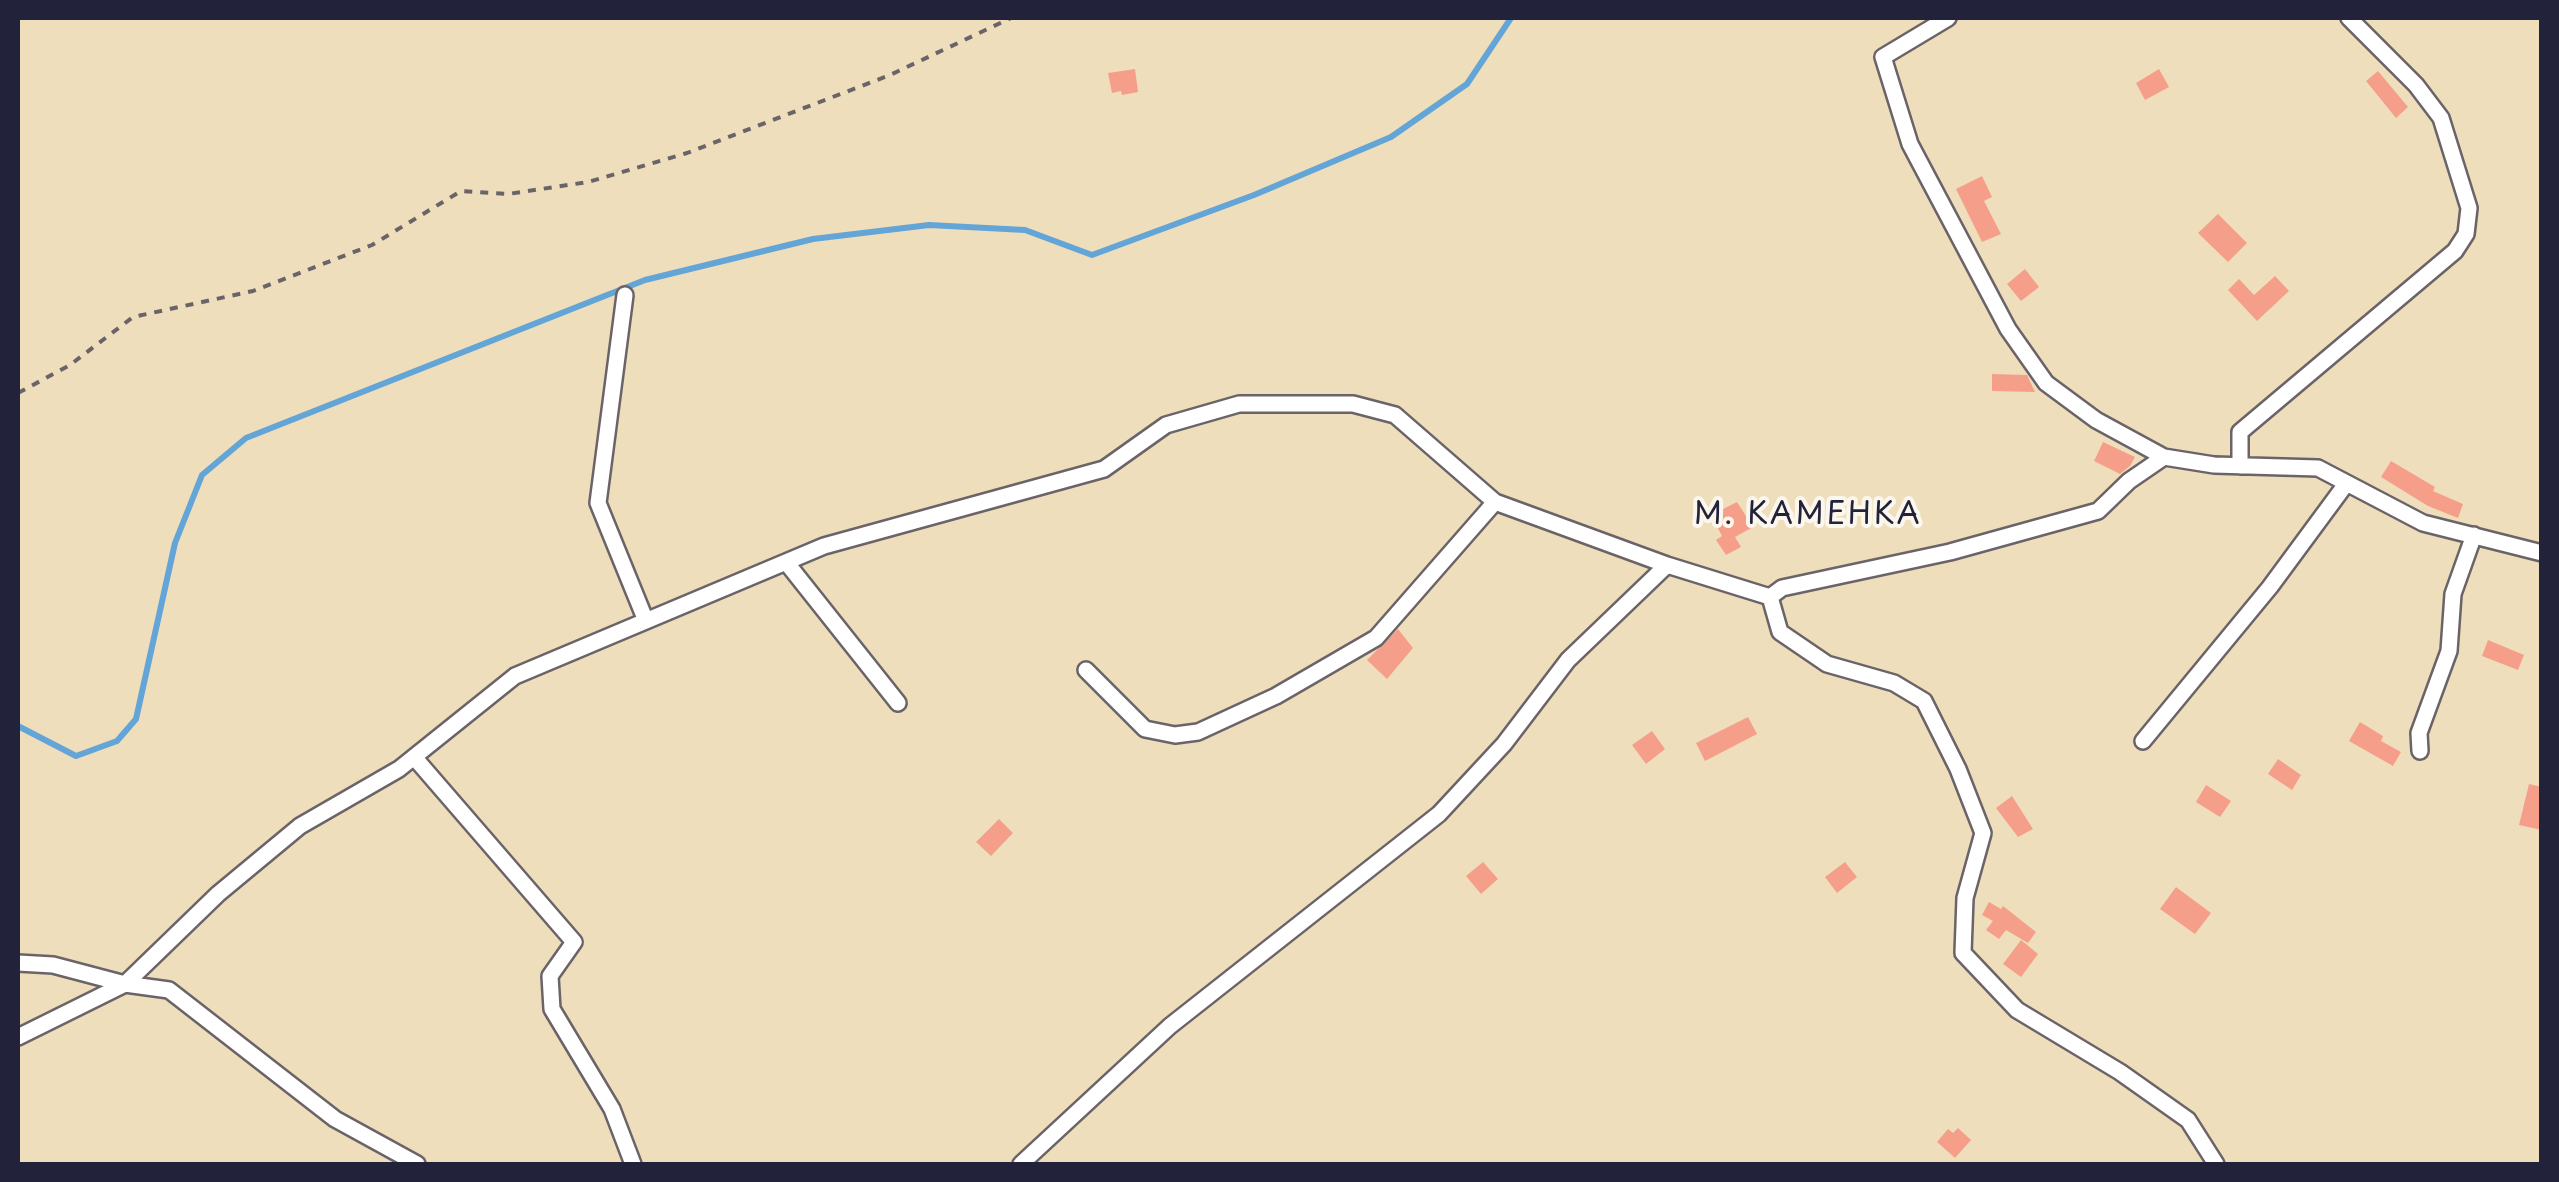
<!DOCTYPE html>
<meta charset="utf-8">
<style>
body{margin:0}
#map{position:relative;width:2559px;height:1182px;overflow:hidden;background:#efdebc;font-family:"Playpen Sans",sans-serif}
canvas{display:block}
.frame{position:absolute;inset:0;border:20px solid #22223b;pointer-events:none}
</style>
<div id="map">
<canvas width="2559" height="1182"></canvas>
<div class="frame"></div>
</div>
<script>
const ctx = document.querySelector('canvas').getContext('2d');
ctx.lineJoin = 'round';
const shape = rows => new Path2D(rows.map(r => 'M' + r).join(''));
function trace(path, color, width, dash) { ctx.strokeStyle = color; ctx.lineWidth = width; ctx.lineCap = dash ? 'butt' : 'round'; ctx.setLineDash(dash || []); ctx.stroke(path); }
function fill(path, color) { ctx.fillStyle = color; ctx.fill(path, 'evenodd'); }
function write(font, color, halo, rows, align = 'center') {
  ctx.font = font + ' "Playpen Sans",sans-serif'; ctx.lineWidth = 8; ctx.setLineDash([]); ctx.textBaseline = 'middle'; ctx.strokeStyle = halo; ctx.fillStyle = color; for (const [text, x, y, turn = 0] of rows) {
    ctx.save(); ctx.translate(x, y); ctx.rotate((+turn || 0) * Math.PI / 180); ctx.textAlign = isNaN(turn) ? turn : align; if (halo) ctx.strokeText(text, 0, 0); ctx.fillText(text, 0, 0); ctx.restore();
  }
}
const stream = shape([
 [18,726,76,756,117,741,136,719,175,543,202,475,246,438,645,280,813,239,929,225,1025,230,1092,255,1254,195,1391,137,1467,84,1511,18]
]);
const building = shape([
 [1135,69,1138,92,1122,95,1121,91,1112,93,1108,73],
 [2159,69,2169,87,2145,100,2136,83],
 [2378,71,2408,107,2396,118,2366,81],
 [1982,176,1992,197,1984,201,2001,234,1982,242,1956,189],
 [2218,214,2247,243,2228,262,2198,233],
 [2025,269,2039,287,2021,301,2007,284],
 [2275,276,2289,291,2257,321,2228,290,2239,279,2254,295],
 [1992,374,2027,375,2035,392,1992,391],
 [2103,442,2135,457,2130,466,2120,474,2094,461],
 [2391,461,2435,487,2433,491,2463,504,2458,518,2428,506,2381,477],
 [1737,502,1753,527,1735,537,1741,547,1726,555,1716,540,1722,536,1711,515],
 [1398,629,1413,648,1387,679,1367,660],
 [2488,640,2524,655,2518,670,2482,656],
 [1748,717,1757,734,1705,761,1696,743],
 [2360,722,2383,736,2381,741,2401,752,2393,766,2349,741],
 [1652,731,1665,749,1646,764,1632,745],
 [2278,759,2301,775,2292,790,2268,774],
 [2529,784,2542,787,2542,830,2519,825],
 [2206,785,2231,801,2220,817,2196,802],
 [2012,796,2033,829,2018,837,1996,808],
 [999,819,1013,833,991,856,976,842],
 [1483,862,1498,879,1481,894,1466,876],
 [1845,862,1857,877,1837,893,1825,877],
 [2176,887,2211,913,2195,934,2160,909],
 [1989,902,2001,909,2003,906,2036,932,2028,943,2006,930,1999,939,1986,930,1993,921,1982,915],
 [2021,940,2038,954,2021,977,2003,964],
 [1958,1128,1971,1140,1955,1158,1937,1142,1948,1129,1953,1133]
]);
const path = shape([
 [18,393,70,365,133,317,253,291,372,245,461,191,508,194,588,182,687,153,890,75,1011,18]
]);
const minor = shape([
 [1948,18,1883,57,1910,144,2008,329,2046,383,2096,420,2164,457],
 [625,295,598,503,646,621],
 [2240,466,2240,432,2455,251,2466,234,2469,208,2441,118,2416,85,2349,18],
 [786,562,898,703],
 [1086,670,1145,729,1175,735,1198,732,1276,696,1376,638,1495,502],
 [2143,741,2270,587,2346,484],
 [2420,751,2419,733,2449,651,2453,594,2474,535],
 [414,757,574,942,550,976,552,1009,612,1109,633,1164],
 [18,963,53,965,125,984,169,990,335,1119,417,1164],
 [18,1037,125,984,218,894,300,826,399,769,515,676,824,546,1104,469,1166,425,1239,404,1353,404,1395,415,1495,502,1667,565],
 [1021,1164,1170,1026,1439,814,1504,744,1568,660,1667,565,1770,597],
 [2216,1164,2188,1120,2120,1072,2017,1010,1963,953,1965,898,1983,833,1958,769,1924,701,1894,683,1827,664,1780,632,1770,597,1782,588,1950,552,2098,511,2129,481,2164,457,2214,465,2318,468,2423,523,2542,553]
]);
const quarterNames = [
 ["М. КАМЕНКА",1808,516]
];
trace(stream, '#63a5d7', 6);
fill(building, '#f59f8b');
trace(minor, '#6a6468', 20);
trace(path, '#6a6468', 4, [8, 8]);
trace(minor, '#fff', 15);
ctx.letterSpacing = '2.5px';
write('30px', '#22223b', '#fbf7ec', quarterNames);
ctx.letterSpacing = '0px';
</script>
